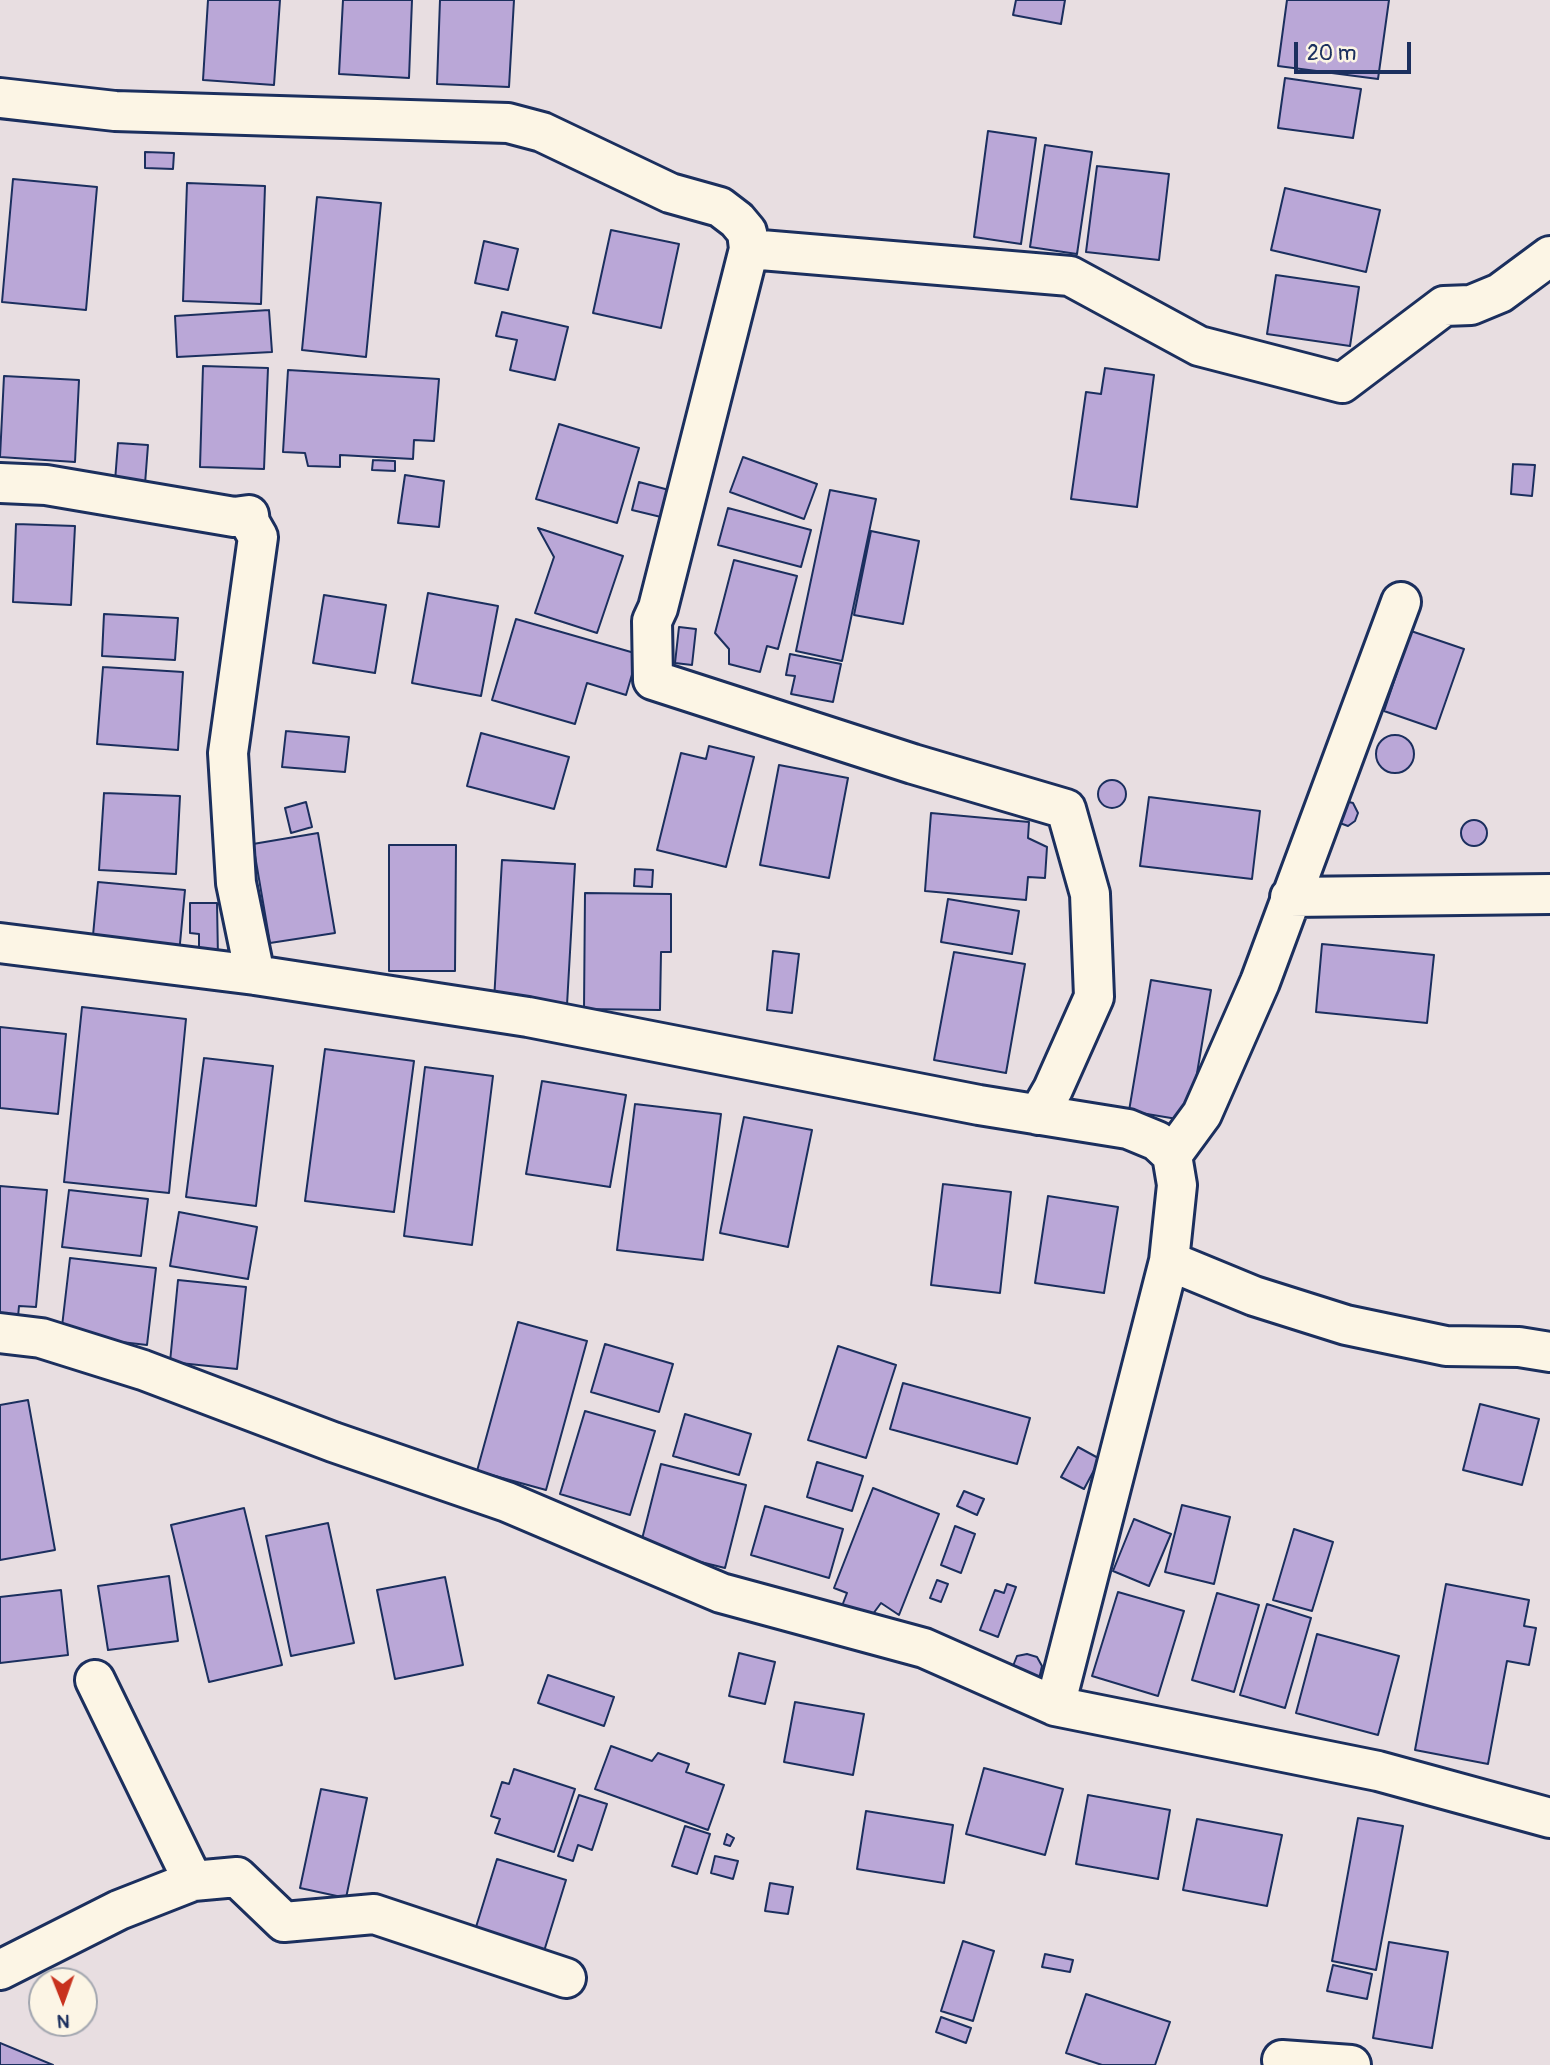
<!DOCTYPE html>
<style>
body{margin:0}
#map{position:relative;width:1550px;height:2065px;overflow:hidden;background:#e8dee1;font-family:Pangolin,sans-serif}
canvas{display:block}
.north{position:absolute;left:28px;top:1967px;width:70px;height:70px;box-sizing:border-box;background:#fcf5e5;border:2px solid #a2a6af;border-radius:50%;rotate:179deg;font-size:19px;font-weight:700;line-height:28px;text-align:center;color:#1b2f5e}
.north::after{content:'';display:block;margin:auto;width:24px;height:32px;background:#c8321e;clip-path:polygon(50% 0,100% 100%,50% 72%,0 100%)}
.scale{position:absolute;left:1294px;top:42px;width:117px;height:32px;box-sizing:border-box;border:4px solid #1b2f5e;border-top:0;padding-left:9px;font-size:21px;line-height:24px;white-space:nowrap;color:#1b2f5e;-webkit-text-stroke:5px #fcf5e5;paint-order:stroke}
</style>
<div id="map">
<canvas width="1550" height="2065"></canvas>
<div class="north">N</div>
<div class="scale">20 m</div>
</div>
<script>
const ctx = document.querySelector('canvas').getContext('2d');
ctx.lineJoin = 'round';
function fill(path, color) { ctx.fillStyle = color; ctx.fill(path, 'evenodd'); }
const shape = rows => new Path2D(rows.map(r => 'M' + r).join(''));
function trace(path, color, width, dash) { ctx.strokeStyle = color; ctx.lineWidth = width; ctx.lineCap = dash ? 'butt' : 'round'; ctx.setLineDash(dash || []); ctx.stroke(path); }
const building = shape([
 [208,0,280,0,274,85,203,80,208,0],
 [343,0,412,0,409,78,339,74,343,0],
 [440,0,514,0,509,87,437,84,440,0],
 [1016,0,1065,0,1061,24,1013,15,1016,0],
 [1287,0,1389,0,1378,79,1278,66,1287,0],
 [1285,78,1361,89,1353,138,1278,128,1285,78],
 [988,131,1036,138,1021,244,974,237,988,131],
 [1045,145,1092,152,1077,254,1030,247,1045,145],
 [145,152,174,153,173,169,145,168,145,152],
 [1097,166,1169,174,1159,260,1086,252,1097,166],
 [13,179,97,187,86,310,2,302,13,179],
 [187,183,265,186,261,304,183,301,187,183],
 [1285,188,1380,210,1366,272,1271,250,1285,188],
 [317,197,381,203,366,357,302,350,317,197],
 [611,230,679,244,661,328,593,313,611,230],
 [484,241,518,249,508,290,475,283,484,241],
 [1276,275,1359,287,1350,346,1267,334,1276,275],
 [269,310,272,352,177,357,175,316,269,310],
 [502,312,568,327,555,380,510,370,517,340,496,336,502,312],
 [203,366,268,368,264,469,200,467,203,366],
 [1105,368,1154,375,1137,507,1071,499,1086,392,1101,394,1105,368],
 [288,370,439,379,434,441,414,440,413,459,340,455,340,467,308,466,305,453,283,452,288,370],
 [4,376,79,380,75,462,0,457,4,376],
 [559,424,639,448,617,523,536,499,559,424],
 [118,443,148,445,145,484,115,481,118,443],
 [743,457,817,484,804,519,730,492,743,457],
 [373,460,395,461,395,471,372,470,373,460],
 [1513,464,1535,465,1532,496,1511,494,1513,464],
 [405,475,444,481,439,527,398,523,405,475],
 [639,482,669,490,661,517,632,510,639,482],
 [830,490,876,499,842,661,796,651,830,490],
 [728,508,811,530,801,567,718,545,728,508],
 [16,524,75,526,71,605,13,602,16,524],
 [538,528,623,556,597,633,535,613,554,557,538,528],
 [871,531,919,541,903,624,854,615,871,531],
 [734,560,797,576,778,649,767,646,760,672,729,664,729,649,715,633,734,560],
 [428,593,498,606,481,696,412,683,428,593],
 [324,595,386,605,375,673,313,663,324,595],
 [104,614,178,618,175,660,102,656,104,614],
 [516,619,638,654,626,695,587,683,575,724,492,700,516,619],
 [679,627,696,629,692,665,675,663,679,627],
 [1411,631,1464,649,1436,729,1384,711,1411,631],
 [790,654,841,664,833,702,791,694,795,676,786,675,790,654],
 [103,667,183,672,178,750,97,744,103,667],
 [286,731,349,737,345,772,282,767,286,731],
 [481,733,569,757,554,809,467,786,481,733],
 '1376 754a19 19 0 1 1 38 0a19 19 0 1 1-38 0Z',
 [709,746,754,757,726,867,657,850,681,753,706,759,709,746],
 [779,765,848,778,829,878,760,865,779,765],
 '1098 794a14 14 0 1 1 28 0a14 14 0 1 1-28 0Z',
 [104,793,180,796,176,874,99,870,104,793],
 [1149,797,1260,811,1252,879,1140,866,1149,797],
 [1345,801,1353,803,1358,813,1355,821,1348,826,1337,822,1345,801],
 [306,802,312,827,291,833,285,808,306,802],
 [931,813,1029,822,1028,838,1047,847,1045,878,1028,877,1026,900,925,891,931,813],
 '1461 833a13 13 0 1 1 26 0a13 13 0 1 1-26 0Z',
 [318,833,335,933,270,943,253,844,318,833],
 [389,845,456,845,455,971,389,971,389,845],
 [502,860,575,864,567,1005,494,1001,502,860],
 [635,869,653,870,652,887,634,886,635,869],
 [98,882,185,890,179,954,92,946,98,882],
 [585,893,671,894,671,952,661,952,660,1010,584,1009,585,893],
 [948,899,1019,911,1012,954,941,942,948,899],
 [190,903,217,903,218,958,199,958,199,934,190,933,190,903],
 [1322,944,1434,955,1427,1023,1316,1012,1322,944],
 [773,951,799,954,792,1013,767,1010,773,951],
 [954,952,1025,964,1006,1073,934,1060,954,952],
 [1151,980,1211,990,1189,1121,1129,1111,1151,980],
 [82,1007,186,1019,169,1193,64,1182,82,1007],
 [0,1027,66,1034,58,1114,0,1108,0,1027],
 [325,1049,414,1061,394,1212,305,1201,325,1049],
 [204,1058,273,1066,256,1206,186,1197,204,1058],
 [425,1067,493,1076,472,1245,404,1236,425,1067],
 [542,1081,626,1095,610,1187,526,1174,542,1081],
 [635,1104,721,1114,703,1260,617,1250,635,1104],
 [744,1117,812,1130,788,1247,720,1233,744,1117],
 [943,1184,1011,1192,1000,1293,931,1285,943,1184],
 [0,1186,47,1190,36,1307,19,1306,17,1328,0,1326,0,1186],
 [69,1190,148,1199,141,1256,62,1247,69,1190],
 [1048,1196,1118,1207,1104,1293,1035,1283,1048,1196],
 [179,1212,257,1227,248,1279,170,1266,179,1212],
 [70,1258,156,1268,147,1345,61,1335,70,1258],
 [178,1280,246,1287,237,1369,170,1362,178,1280],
 [518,1322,587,1341,546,1490,477,1471,518,1322],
 [605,1344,673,1364,659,1412,591,1392,605,1344],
 [838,1346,896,1365,866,1458,808,1440,838,1346],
 [903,1383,1030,1418,1017,1464,890,1429,903,1383],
 [28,1400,55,1550,0,1560,0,1405,28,1400],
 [1480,1404,1539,1419,1522,1485,1463,1470,1480,1404],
 [585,1411,655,1431,630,1515,560,1494,585,1411],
 [685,1414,751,1434,739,1475,673,1456,685,1414],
 [1078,1447,1100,1459,1084,1489,1061,1477,1078,1447],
 [817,1462,863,1476,852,1511,807,1497,817,1462],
 [661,1464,746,1485,725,1568,640,1547,661,1464],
 [873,1488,939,1514,899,1615,881,1603,870,1618,842,1606,847,1593,834,1588,873,1488],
 [964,1491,984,1499,977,1515,957,1506,964,1491],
 [1182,1505,1230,1517,1214,1584,1165,1572,1182,1505],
 [765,1506,843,1529,829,1578,751,1555,765,1506],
 [244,1508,282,1665,209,1682,171,1525,244,1508],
 [1134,1519,1171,1534,1149,1586,1113,1571,1134,1519],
 [328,1523,354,1643,291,1656,266,1536,328,1523],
 [955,1526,975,1534,961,1573,941,1565,955,1526],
 [1294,1529,1333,1542,1312,1611,1273,1600,1294,1529],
 [169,1576,178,1641,108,1650,98,1586,169,1576],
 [445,1577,463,1665,395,1679,377,1590,445,1577],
 [937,1580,948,1584,941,1602,930,1598,937,1580],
 [1007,1584,1016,1587,998,1637,980,1630,995,1590,1004,1593,1007,1584],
 [1446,1584,1529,1600,1524,1626,1536,1628,1529,1665,1507,1661,1488,1764,1415,1750,1446,1584],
 [61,1590,68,1655,0,1663,0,1597,61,1590],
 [1118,1592,1184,1611,1158,1696,1092,1676,1118,1592],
 [1217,1593,1259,1605,1234,1692,1192,1680,1217,1593],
 [1267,1604,1311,1618,1285,1708,1240,1695,1267,1604],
 [1317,1634,1399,1656,1378,1735,1296,1713,1317,1634],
 [739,1653,775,1662,765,1704,729,1696,739,1653],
 [1027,1654,1037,1657,1042,1666,1039,1679,1011,1671,1017,1656,1027,1654],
 [548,1675,614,1697,604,1726,538,1703,548,1675],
 [795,1702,864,1714,853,1775,784,1762,795,1702],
 [611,1746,652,1761,658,1753,689,1764,686,1772,724,1785,708,1830,595,1789,611,1746],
 [984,1768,1063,1789,1045,1855,966,1834,984,1768],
 [514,1769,575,1789,554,1852,495,1833,500,1819,491,1816,502,1782,509,1784,514,1769],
 [321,1789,367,1798,346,1898,300,1888,321,1789],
 [579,1795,607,1804,592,1850,578,1845,573,1861,558,1856,579,1795],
 [1088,1795,1170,1810,1158,1879,1076,1864,1088,1795],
 [866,1811,953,1825,944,1883,857,1869,866,1811],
 [1358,1818,1403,1826,1376,1970,1332,1961,1358,1818],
 [1197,1819,1282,1835,1267,1906,1183,1890,1197,1819],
 [685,1826,710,1834,697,1874,672,1866,685,1826],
 [727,1834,734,1838,730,1846,724,1844,727,1834],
 [715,1856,738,1861,733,1879,711,1873,715,1856],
 [497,1859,566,1880,541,1961,472,1940,497,1859],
 [770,1883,793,1887,788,1914,765,1911,770,1883],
 [963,1941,994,1951,973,2021,941,2011,963,1941],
 [1389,1942,1448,1952,1432,2048,1373,2038,1389,1942],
 [1045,1954,1073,1960,1070,1972,1042,1967,1045,1954],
 [1333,1965,1372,1974,1367,1999,1327,1991,1333,1965],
 [1086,1994,1170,2022,1155,2065,1102,2065,1066,2053,1086,1994],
 [941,2017,971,2028,966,2043,936,2032,941,2017],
 [0,2043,53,2065,0,2065,0,2043]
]);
const minor = shape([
 [0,98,115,111,508,123,542,132,670,193,720,207,737,220,747,232,749,249,658,608,652,621,653,680,913,764,1066,809,1090,894,1094,997,1053,1089,1038,1115],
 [749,249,1070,276,1199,346,1342,383,1444,306,1471,305,1500,293,1550,256],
 [0,483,46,485,234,517,249,515,250,523,258,537,228,753,236,883,255,975],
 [1290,897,1550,894],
 [0,943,255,975,528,1017,979,1105,1128,1129,1157,1141,1172,1155,1177,1185,1169,1261,1055,1706],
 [1172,1155,1202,1114,1260,982,1401,602],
 [1169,1261,1254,1296,1346,1325,1446,1346,1519,1347,1550,1352],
 [0,1333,41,1338,143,1370,333,1442,507,1502,721,1593,924,1648,1055,1706,1378,1771,1550,1818],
 [95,1680,193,1881],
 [0,1970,119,1910,193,1881,237,1877,284,1922,374,1914,566,1978],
 [1282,2060,1351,2065]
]);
fill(building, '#baa7d7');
trace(building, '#1b2f5e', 2);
trace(minor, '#1b2f5e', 44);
trace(minor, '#fcf5e5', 38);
</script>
